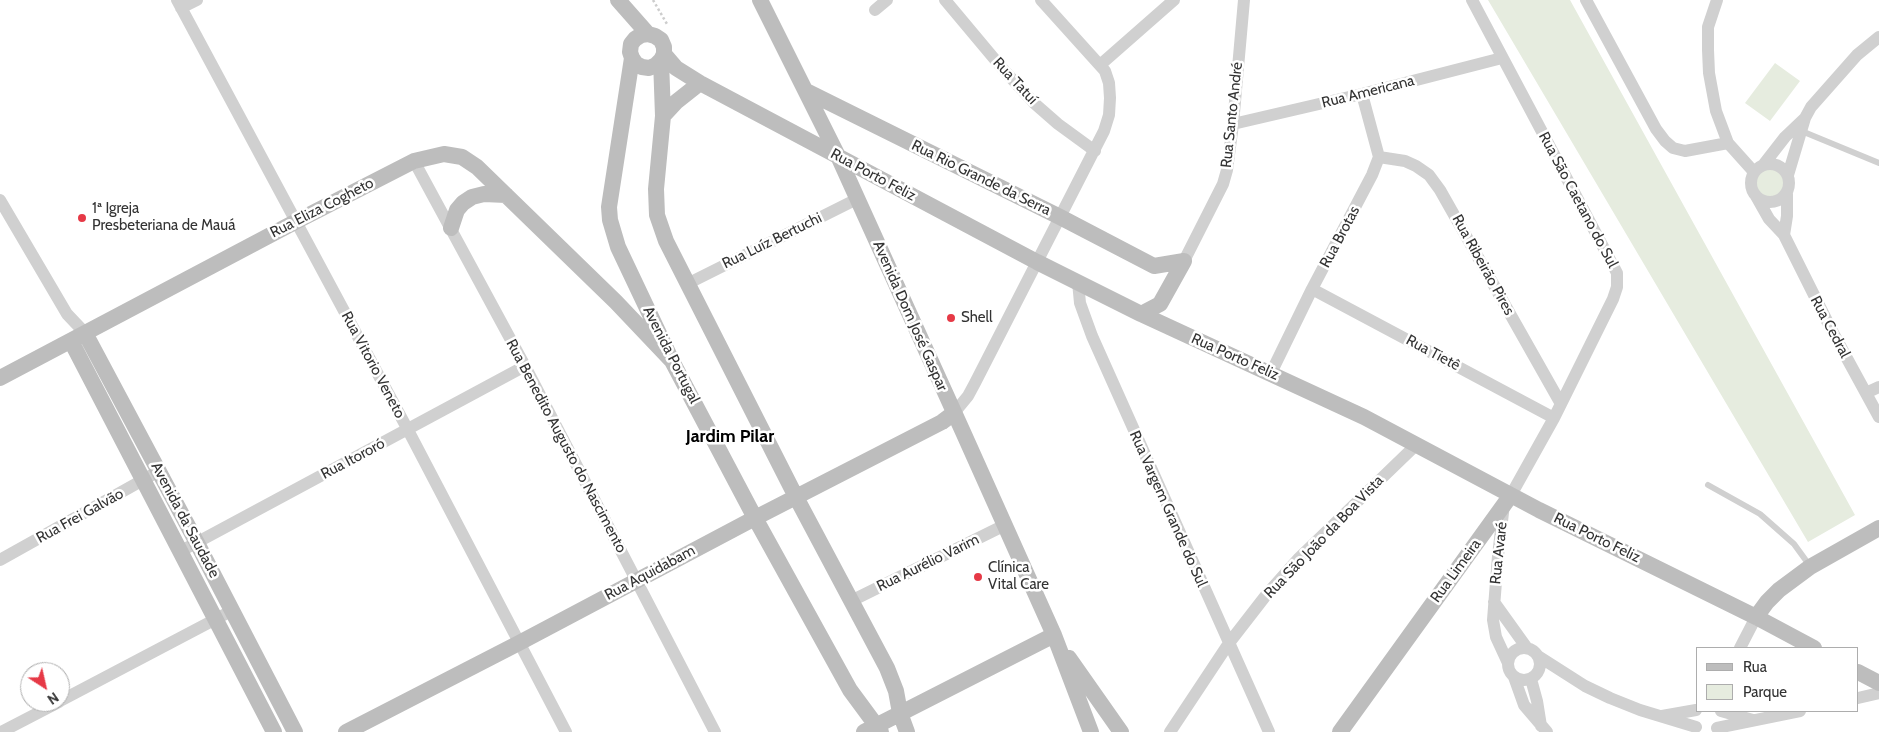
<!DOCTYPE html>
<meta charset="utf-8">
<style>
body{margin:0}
#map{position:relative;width:1879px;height:732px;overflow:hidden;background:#fff;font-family:Cabin,sans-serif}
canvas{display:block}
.legend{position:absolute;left:1696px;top:647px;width:162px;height:65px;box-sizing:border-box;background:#fff;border:1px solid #adadad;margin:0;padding:6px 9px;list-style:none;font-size:15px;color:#333}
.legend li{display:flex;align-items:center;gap:10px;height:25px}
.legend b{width:25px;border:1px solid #adadad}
.north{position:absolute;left:20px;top:662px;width:50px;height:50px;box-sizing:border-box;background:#fff;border:1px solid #adadad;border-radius:50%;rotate:145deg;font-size:14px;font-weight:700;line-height:20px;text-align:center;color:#333}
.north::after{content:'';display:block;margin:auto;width:18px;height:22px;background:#e63946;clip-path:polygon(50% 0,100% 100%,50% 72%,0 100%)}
</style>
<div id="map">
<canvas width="1879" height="732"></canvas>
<ul class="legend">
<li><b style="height:6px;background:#bdbdbd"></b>Rua</li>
<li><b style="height:14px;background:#e6ecdf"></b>Parque</li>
</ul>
<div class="north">N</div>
</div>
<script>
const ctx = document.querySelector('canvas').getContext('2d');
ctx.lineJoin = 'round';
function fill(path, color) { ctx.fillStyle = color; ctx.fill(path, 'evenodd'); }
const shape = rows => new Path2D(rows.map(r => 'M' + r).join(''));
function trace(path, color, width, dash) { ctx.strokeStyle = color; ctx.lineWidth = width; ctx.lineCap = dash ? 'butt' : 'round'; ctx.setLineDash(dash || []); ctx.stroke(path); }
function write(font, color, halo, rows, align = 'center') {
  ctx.font = font + ' Cabin,sans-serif'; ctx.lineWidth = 5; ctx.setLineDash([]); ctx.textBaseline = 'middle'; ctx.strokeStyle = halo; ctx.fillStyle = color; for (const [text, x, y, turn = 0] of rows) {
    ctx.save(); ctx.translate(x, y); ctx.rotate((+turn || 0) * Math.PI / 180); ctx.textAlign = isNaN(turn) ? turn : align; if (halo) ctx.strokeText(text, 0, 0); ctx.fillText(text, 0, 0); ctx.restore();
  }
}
const green = shape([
 [1488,0,1570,0,1855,515,1808,542],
 [1775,63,1800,81,1770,121,1745,103],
 '1754 183a17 17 0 1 1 34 0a17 17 0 1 1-34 0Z'
]);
const path = shape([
 [653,0,667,24]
]);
const lane = shape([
 [1799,130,1879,163],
 [1708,485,1760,514,1794,544,1810,566]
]);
const street = shape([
 [177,0,408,430,566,732],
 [945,0,1002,68,1034,103,1058,124,1095,151],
 [1472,0,1617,273,1617,287,1613,299,1554,418,1511,495],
 [1586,0,1656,129,1665,141,1673,148,1685,151,1728,143],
 [1717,0,1708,27,1708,50,1709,73,1716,111,1728,143,1754,172],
 [181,8,197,0],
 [875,10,887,0],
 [1100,65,1174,0],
 [1233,124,1362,94,1502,58],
 [1379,157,1405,161,1416,166,1429,175,1440,190,1561,404],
 [414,161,525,366,715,732],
 '1751 183a19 19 0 1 1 38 0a19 19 0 1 1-38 0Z',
 [1764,164,1785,137,1805,118],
 [1788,175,1805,118,1811,107,1857,55,1879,37],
 [1756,196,1769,219,1784,235,1832,331,1879,417],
 [0,200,67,314,85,333],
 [1784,235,1787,216,1787,194],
 [1184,261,1223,184,1227,170,1233,124,1244,0],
 [1078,282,1080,303,1092,336,1269,732],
 [687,284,857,199],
 [1312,289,1554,418],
 [1271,373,1312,289,1372,175,1379,157,1362,94],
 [1866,393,1879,387],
 [954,413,968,396,975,383,1104,131,1109,115,1110,98,1109,83,1105,71,1041,0],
 [1504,504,1498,556,1493,620,1496,637,1508,663],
 [181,551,525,366],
 [0,560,159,471],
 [851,601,1005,525],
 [1494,602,1527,648],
 '1508 664a16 16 0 1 1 32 0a16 16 0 1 1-32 0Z',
 [1740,648,1756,617],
 [1538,656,1585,686,1610,698,1640,710,1696,727],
 [1514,677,1524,705,1547,732],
 [1531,679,1537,701,1541,726],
 [1858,698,1879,693],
 [60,701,233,610],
 [1721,711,1753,720],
 [1662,716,1696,710],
 [1717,728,1800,711],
 [3,731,59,702],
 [1170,732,1229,643,1267,594,1299,558,1416,445]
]);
const secondary = shape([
 [618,0,648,34],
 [760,0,838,156,963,432,1054,635,1091,732],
 [664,54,676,68,700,83,1037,262,1141,314,1364,417,1539,510,1756,617,1814,648],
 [632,58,609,207,610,220,618,247,672,361,755,518,850,690,881,732],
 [661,60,656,65,649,68,642,67,636,64,632,58,630,52,631,44,635,39,641,35,648,34,655,36,661,40,664,47,664,54,661,60,663,116,656,189,657,215,666,241,796,497,887,668,896,691,900,713,907,732],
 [808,92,1060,217,1154,266,1184,261],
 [663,116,676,102,700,83],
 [451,228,457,210,463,203,472,197,484,194,506,195],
 [1141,314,1160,304,1184,261],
 [85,333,197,543,295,732],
 [71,341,274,732],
 [0,378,295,222,414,161,444,154,462,157,477,167,616,302,672,361],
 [1756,617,1767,602,1779,590,1810,567,1879,528],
 [1069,658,1121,732],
 [1858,672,1879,683],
 [346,732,519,643,755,518,942,422,954,413],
 [864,732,1054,635],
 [1340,732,1511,495]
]);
const markers = [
 [82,218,5,"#e63946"],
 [951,318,5,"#e63946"],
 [978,577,5,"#e63946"]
];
const streetNames = [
 ["Rua Tatuí",1015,81,47],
 ["Rua Americana",1368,92,-14],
 ["Rua Santo André",1232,115,-84],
 ["Rua Porto Feliz",873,175,28],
 ["Rua Rio Grande da Serra",981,178,26],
 ["Rua São Caetano do Sul",1578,200,62],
 ["Rua Eliza Cogheto",322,208,-27],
 ["Rua Brotas",1340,237,-62],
 ["Rua Luíz Bertuchi",772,241,-26],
 ["Rua Ribeirão Pires",1483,265,61],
 ["Avenida Dom José Gaspar",910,316,66],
 ["Rua Cedral",1830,327,62],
 ["Rua Tietê",1433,353,28],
 ["Avenida Portugal",671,355,63],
 ["Rua Porto Feliz",1235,357,24],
 ["Rua Vitorio Veneto",373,365,62],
 ["Rua Benedito Augusto do Nascimento",566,446,62],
 ["Rua Itororó",353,459,-28],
 ["Rua Vargem Grande do Sul",1168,509,66],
 ["Rua Frei Galvão",80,516,-29],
 ["Avenida da Saudade",185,520,62],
 ["Rua São João da Boa Vista",1324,537,-46],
 ["Rua Porto Feliz",1597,538,26],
 ["Rua Avaré",1499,553,-84],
 ["Rua Aurélio Varim",928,563,-26],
 ["Rua Limeira",1456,571,-54],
 ["Rua Aquidabam",650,573,-28]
];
const poiNames = [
 ["1ª Igreja",92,209],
 ["Presbeteriana de Mauá",92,226],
 ["Shell",961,318],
 ["Clínica",988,568],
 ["Vital Care",988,585]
];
const quarterNames = [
 ["Jardim Pilar",730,437]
];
fill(green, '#e6ecdf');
trace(path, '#cdcdcd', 2.5, [2.5, 2.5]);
trace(lane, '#d0d0d0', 6);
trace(street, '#d0d0d0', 12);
trace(secondary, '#bdbdbd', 16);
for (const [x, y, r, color] of markers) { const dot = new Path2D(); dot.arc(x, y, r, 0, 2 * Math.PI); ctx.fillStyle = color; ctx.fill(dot); trace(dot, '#fff', 2); }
write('15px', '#333', '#fff', streetNames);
write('15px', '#333', '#fff', poiNames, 'left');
write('bold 18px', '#000', '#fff', quarterNames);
</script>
